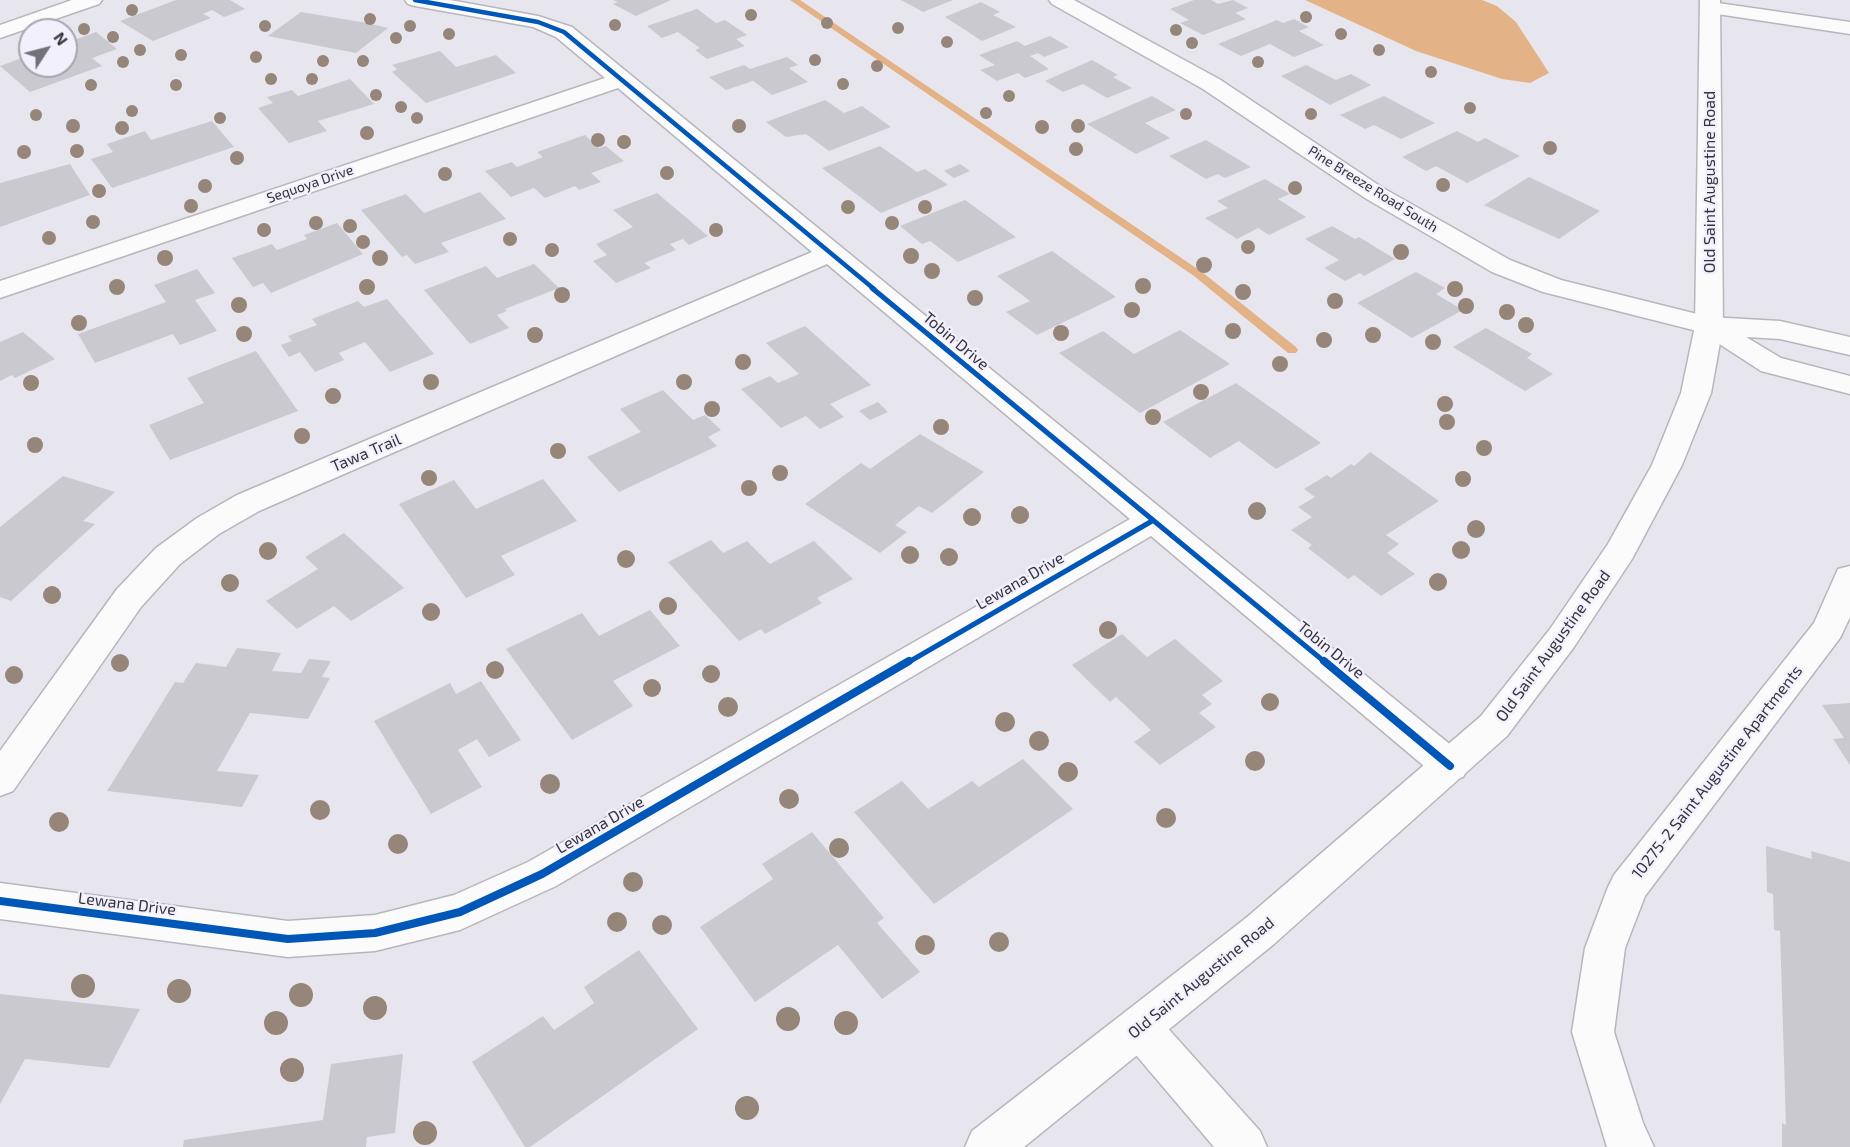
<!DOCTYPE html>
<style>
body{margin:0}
#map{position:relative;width:1850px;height:1147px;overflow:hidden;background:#e7e6ee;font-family:"Exo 2",sans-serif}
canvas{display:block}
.north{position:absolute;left:18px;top:18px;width:60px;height:60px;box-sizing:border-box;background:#f2f0fd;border:2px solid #a6a5af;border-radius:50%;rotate:54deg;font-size:16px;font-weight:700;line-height:24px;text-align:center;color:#35343a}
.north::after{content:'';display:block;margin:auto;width:21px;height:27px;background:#737279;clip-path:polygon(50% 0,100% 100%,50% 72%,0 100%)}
</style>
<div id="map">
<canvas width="1850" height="1147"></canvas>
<div class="north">N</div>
</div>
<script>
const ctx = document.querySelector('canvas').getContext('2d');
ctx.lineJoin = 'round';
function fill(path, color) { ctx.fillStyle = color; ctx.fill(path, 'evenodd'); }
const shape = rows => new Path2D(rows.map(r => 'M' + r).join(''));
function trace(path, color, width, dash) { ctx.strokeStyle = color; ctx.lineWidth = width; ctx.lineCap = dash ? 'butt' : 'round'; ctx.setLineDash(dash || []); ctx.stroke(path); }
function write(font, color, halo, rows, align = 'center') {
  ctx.font = font + ' "Exo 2",sans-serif'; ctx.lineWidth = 4.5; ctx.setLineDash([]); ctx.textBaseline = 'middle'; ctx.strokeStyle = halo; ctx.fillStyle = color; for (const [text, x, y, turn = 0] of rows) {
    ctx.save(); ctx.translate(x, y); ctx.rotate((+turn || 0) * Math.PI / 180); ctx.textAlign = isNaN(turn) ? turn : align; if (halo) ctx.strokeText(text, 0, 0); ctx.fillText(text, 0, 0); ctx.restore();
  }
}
const water = shape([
 [1305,0,1482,0,1497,6,1516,22,1549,73,1530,83,1502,79,1416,51]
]);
const stream = shape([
 [790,0,800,0,1202,272,1296,347,1298,350,1296,353,1288,353,1194,276,790,0]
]);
const building = shape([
 [176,0,230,0,245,9,224,17,212,10,203,14,211,18,153,41,120,21],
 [613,0,671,0,636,16,613,4,618,2],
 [901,0,953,0,923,12],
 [1194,0,1211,0,1218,4,1233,0,1248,8,1235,13,1246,19,1203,35,1180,23,1189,20,1170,9],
 [981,2,1000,12,993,15,1016,27,982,41,945,17],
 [697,9,716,23,725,20,747,35,736,39,745,46,707,59,695,50,700,48,678,32,662,38,647,26],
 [301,12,367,23,388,28,356,53,268,36],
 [1294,19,1309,27,1299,31,1324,45,1294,57,1270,44,1241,56,1218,44,1277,20,1283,23],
 [96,32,117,49,92,58,102,66,30,92,0,66,30,55,30,66,66,66,66,43],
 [1050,36,1069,47,1044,57,1038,53,1030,56,1049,69,1025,78,1018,73,997,81,980,70,995,65,979,55,1017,41,1025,46],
 [440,51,456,67,496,55,516,73,426,103,392,72,397,69,392,65],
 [787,57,798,65,789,68,808,82,772,95,753,81,726,90,709,77,744,65,750,69],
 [1092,60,1118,75,1113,77,1132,88,1107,98,1083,84,1063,92,1045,81],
 [1306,65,1336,80,1351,74,1371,85,1330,105,1281,76],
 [350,79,374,104,318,121,327,131,289,143,258,108,273,103,267,97,292,90,298,96],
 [1152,96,1176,110,1145,123,1170,138,1136,154,1087,124],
 [1384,96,1435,123,1401,139,1374,125,1365,129,1340,115],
 [825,100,844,113,862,106,891,127,829,151,806,134,786,137,766,122],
 [212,121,234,147,112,188,91,159,113,152,107,144,145,131,151,140],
 [1457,131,1478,142,1485,138,1520,156,1467,183,1436,166,1426,171,1402,157],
 [585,135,599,148,606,146,624,161,591,173,601,182,579,190,575,186,545,198,534,188,511,197,485,171,512,162,517,167,543,157,537,152],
 [1206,140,1251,167,1225,178,1218,174,1206,179,1169,156],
 [880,146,917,172,925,169,948,185,881,213,822,168],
 [70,164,90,195,0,227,0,183],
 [960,164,970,171,954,178,944,171],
 [1529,177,1600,211,1559,239,1484,205],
 [1265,179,1290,194,1278,199,1306,217,1269,235,1258,228,1237,239,1205,218,1228,208,1217,201],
 [480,192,506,219,441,243,449,252,415,264,407,255,402,257,361,210,406,194,424,213],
 [657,193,708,236,689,245,683,239,670,244,676,250,644,263,651,268,616,283,593,261,607,255,596,244,633,227,613,210],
 [965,200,1016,237,958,262,930,241,922,244,900,226],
 [337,223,363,254,271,293,263,283,253,287,232,258,272,244,277,250,307,239,304,235],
 [1332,226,1355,239,1359,237,1395,259,1364,276,1360,273,1345,281,1324,268,1339,260,1305,239],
 [1052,251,1116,297,1037,335,1006,312,1030,301,997,276],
 [534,264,559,288,505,309,507,311,497,315,509,328,470,344,424,290,486,266,497,278],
 [197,269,215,293,195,300,217,331,180,345,173,334,95,363,78,334,166,302,154,285],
 [1416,272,1445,288,1436,294,1463,310,1412,338,1357,303],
 [387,299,434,354,390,372,365,342,339,353,344,360,315,372,300,352,289,357,281,345,292,341,288,336,317,325,312,319,358,301,364,307],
 [805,326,871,385,830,404,844,417,820,429,806,416,781,428,741,389,770,376,778,383,799,374,766,343],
 [1486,328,1532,354,1527,358,1553,374,1525,391,1453,347],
 [1180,330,1230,364,1140,413,1059,353,1103,331,1134,354],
 [23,332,55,359,15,378,12,375,0,381,0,342],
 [256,351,298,411,170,460,149,425,204,403,187,378],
 [1236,383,1321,443,1276,469,1239,441,1210,458,1163,422],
 [663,390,693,420,705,415,721,430,708,437,717,446,619,492,587,457,641,432,620,409],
 [878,402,888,412,870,420,859,411],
 [920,434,984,472,932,513,919,506,895,525,907,532,880,553,805,504,861,463,870,469],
 [1370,452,1439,501,1386,535,1399,544,1387,553,1415,574,1381,596,1354,575,1348,579,1308,548,1312,545,1291,530,1312,517,1298,507,1315,497,1304,489,1327,475,1331,478,1351,464,1354,466],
 [63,476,115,492,83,521,95,524,11,601,0,597,0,527],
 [543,479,577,521,501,556,515,575,466,598,399,504,454,480,476,509],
 [344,533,404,588,351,621,334,606,297,629,266,601,318,569,305,557],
 [711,540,723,553,747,541,770,564,814,541,853,579,817,598,822,603,765,634,761,629,739,641,668,562],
 [650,610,680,646,613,681,633,706,572,740,506,649,582,613,599,636],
 [1122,634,1147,657,1175,639,1223,681,1202,695,1212,704,1199,713,1216,727,1160,765,1134,742,1151,730,1116,697,1110,702,1072,665],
 [237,648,281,653,272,671,301,673,309,659,331,661,322,677,330,678,308,719,250,713,217,771,259,775,242,807,107,791,175,682,183,683,196,663,226,667],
 [481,681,521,740,489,757,477,739,458,750,482,787,431,814,374,721,450,683,456,694],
 [1850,703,1850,765,1833,739,1844,738,1822,705],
 [1023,759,1073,809,934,904,854,812,902,781,928,809,972,781,979,787],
 [812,832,884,918,877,923,920,972,882,999,838,945,755,1002,700,927,773,879,762,864],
 [1766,846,1812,859,1811,851,1850,862,1850,1147,1782,1147,1782,1123,1786,1125,1780,931,1774,930,1773,894,1767,892],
 [639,950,698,1029,530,1147,525,1147,472,1062,543,1016,554,1030,594,1003,584,987],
 [0,994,140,1009,109,1068,25,1059,0,1104],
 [403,1054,395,1133,367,1137,366,1147,183,1147,184,1140,323,1120,331,1064]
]);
const minor = shape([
 [72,0,102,0,99,4,0,38,0,25,72,0],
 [405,0,450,0,538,16,572,27,1463,755,1469,766,1463,777,1450,781,1437,777,1151,536,556,886,460,930,375,951,288,957,0,919,0,883,288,921,375,915,454,895,528,862,1130,519,827,264,259,511,219,534,180,564,141,607,13,791,0,796,0,751,117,589,156,548,197,518,237,495,812,252,618,88,0,298,0,281,605,78,556,37,533,27,415,6,408,4,405,0],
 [1049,0,1074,0,1219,79,1383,188,1510,260,1561,280,1709,317,1780,321,1850,337,1850,355,1780,339,1746,337,1781,358,1850,376,1850,394,1761,371,1701,332,1543,292,1492,272,1365,198,1203,89,1052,4,1049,0],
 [1711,2,1850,22,1850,34,1704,12,1701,8,1704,4,1711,2],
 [1850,566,1850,617,1840,638,1645,896,1625,948,1614,1032,1643,1123,1654,1147,1607,1147,1572,1032,1585,948,1608,887,1614,875,1814,623,1838,569,1850,566],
 [1140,1008,1155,1014,1260,1131,1267,1147,1214,1147,1125,1042,1119,1028,1125,1014,1140,1008]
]);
const major = shape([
 [1700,0,1720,0,1723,326,1711,393,1682,465,1632,559,1574,647,1507,736,1274,944,1024,1147,965,1147,972,1131,1246,918,1481,716,1550,629,1608,544,1652,465,1681,393,1695,326,1700,0]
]);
const cyclewayFar2 = shape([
 [415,0,538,22,564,32,874,289]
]);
const cyclewayFar1 = shape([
 [872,288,1326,663],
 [907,663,1152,521]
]);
const cycleway = shape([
 [1324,661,1450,766],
 [0,901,288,939,375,933,460,912,542,874,909,661]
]);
const trees = [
 [132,10,6],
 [751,15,6],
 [1306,17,6],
 [370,19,6],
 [827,23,6],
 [615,25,6],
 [265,26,6],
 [410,26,6],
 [898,28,6],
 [84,29,6],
 [1176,30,6],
 [449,34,6],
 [1341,34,6],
 [113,37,6],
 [396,38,6],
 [947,42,6],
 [1192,43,6],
 [140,50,6],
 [1379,50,6],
 [181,55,6],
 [256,57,6],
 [815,60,6],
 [323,61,6],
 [363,61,6],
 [123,62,6],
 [1258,62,6],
 [877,66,6],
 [1431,72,6],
 [271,79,6],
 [312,79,6],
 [843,84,6],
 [91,85,6],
 [176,85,6],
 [376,95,6],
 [1009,96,6],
 [401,107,6],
 [1470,108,6],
 [132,111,6],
 [986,113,6],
 [1186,114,6],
 [1311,114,6],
 [36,115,6],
 [220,118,6],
 [417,118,6],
 [73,126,7],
 [739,126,7],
 [1078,126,7],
 [1042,127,7],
 [122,128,7],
 [367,133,7],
 [598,140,7],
 [624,142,7],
 [1550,148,7],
 [1076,149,7],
 [77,151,7],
 [24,152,7],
 [237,158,7],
 [667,173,7],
 [445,174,7],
 [1443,185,7],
 [205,186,7],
 [1295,188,7],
 [99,191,7],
 [191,206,7],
 [848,207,7],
 [925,207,7],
 [93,222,7],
 [316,223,7],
 [892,223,7],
 [350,226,7],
 [264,230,7],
 [716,230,7],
 [49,238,7],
 [510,239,7],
 [363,242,7],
 [1248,247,7],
 [552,250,7],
 [1401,252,8],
 [911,256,8],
 [165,258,8],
 [380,258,8],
 [1204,265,8],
 [932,271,8],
 [1143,286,8],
 [117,287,8],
 [367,287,8],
 [1455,289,8],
 [1243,292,8],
 [562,295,8],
 [975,298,8],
 [1335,301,8],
 [239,305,8],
 [1466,306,8],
 [1132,310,8],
 [1507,312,8],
 [79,323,8],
 [1526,325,8],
 [1233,331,8],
 [1061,333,8],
 [244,334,8],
 [535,335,8],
 [1373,335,8],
 [1324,340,8],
 [1433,342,8],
 [743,362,8],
 [1280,364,8],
 [431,382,8],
 [684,382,8],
 [31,383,8],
 [1201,392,8],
 [333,396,8],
 [1445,404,8],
 [712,409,8],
 [1153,417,8],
 [1447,422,8],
 [941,427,8],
 [302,436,8],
 [35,445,8],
 [1484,448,8],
 [558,451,8],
 [780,473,8],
 [429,478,8],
 [1463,479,8],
 [749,488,8],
 [1257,511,9],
 [1020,515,9],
 [972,517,9],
 [1476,529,9],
 [1461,550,9],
 [268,551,9],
 [910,555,9],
 [949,557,9],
 [626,559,9],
 [1438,582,9],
 [230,583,9],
 [52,595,9],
 [668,606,9],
 [431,612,9],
 [1108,630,9],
 [120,663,9],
 [495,670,9],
 [711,674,9],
 [14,675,9],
 [652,688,9],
 [1270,702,9],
 [728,707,10],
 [1005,722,10],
 [1039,741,10],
 [1255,761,10],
 [1068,772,10],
 [550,784,10],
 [789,799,10],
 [320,810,10],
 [1166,818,10],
 [59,822,10],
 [398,844,10],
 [839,848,10],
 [633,882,10],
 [617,922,10],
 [662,925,10],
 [999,942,10],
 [925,945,10],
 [83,986,12],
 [179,991,12],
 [301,995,12],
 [375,1008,12],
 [788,1019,12],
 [276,1023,12],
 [846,1023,12],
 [292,1070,12],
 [747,1108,12],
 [425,1133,12]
];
const farStreetnames = [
 ["Sequoya Drive",310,184,-19],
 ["Pine Breeze Road South",1373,189,32]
];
const streetNames = [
 ["Old Saint Augustine Road",1710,182,-90],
 ["Tobin Drive",956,341,40],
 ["Tawa Trail",366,453,-23],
 ["Lewana Drive",1020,581,-30],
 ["Old Saint Augustine Road",1553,646,-54],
 ["Tobin Drive",1331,650,39],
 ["10275-2 Saint Augustine Apartments",1717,772,-52],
 ["Lewana Drive",600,825,-30],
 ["Lewana Drive",127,904,7],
 ["Old Saint Augustine Road",1201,978,-39]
];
fill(water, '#e4b287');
fill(stream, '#e4b287');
fill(building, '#cac9cf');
trace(minor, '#b7b6bc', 3);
trace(major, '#b7b6bc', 3);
fill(minor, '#fbfbfc');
fill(major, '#fbfbfc');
trace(cyclewayFar2, '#0057b8', 4.5);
trace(cyclewayFar1, '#0057b8', 5);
trace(cycleway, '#0057b8', 8);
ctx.fillStyle = '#968579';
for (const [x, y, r] of trees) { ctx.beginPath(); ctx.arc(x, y, r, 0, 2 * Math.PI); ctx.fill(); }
write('14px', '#35343a', '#f2f0fd', farStreetnames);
write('16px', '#35343a', '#f2f0fd', streetNames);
</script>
